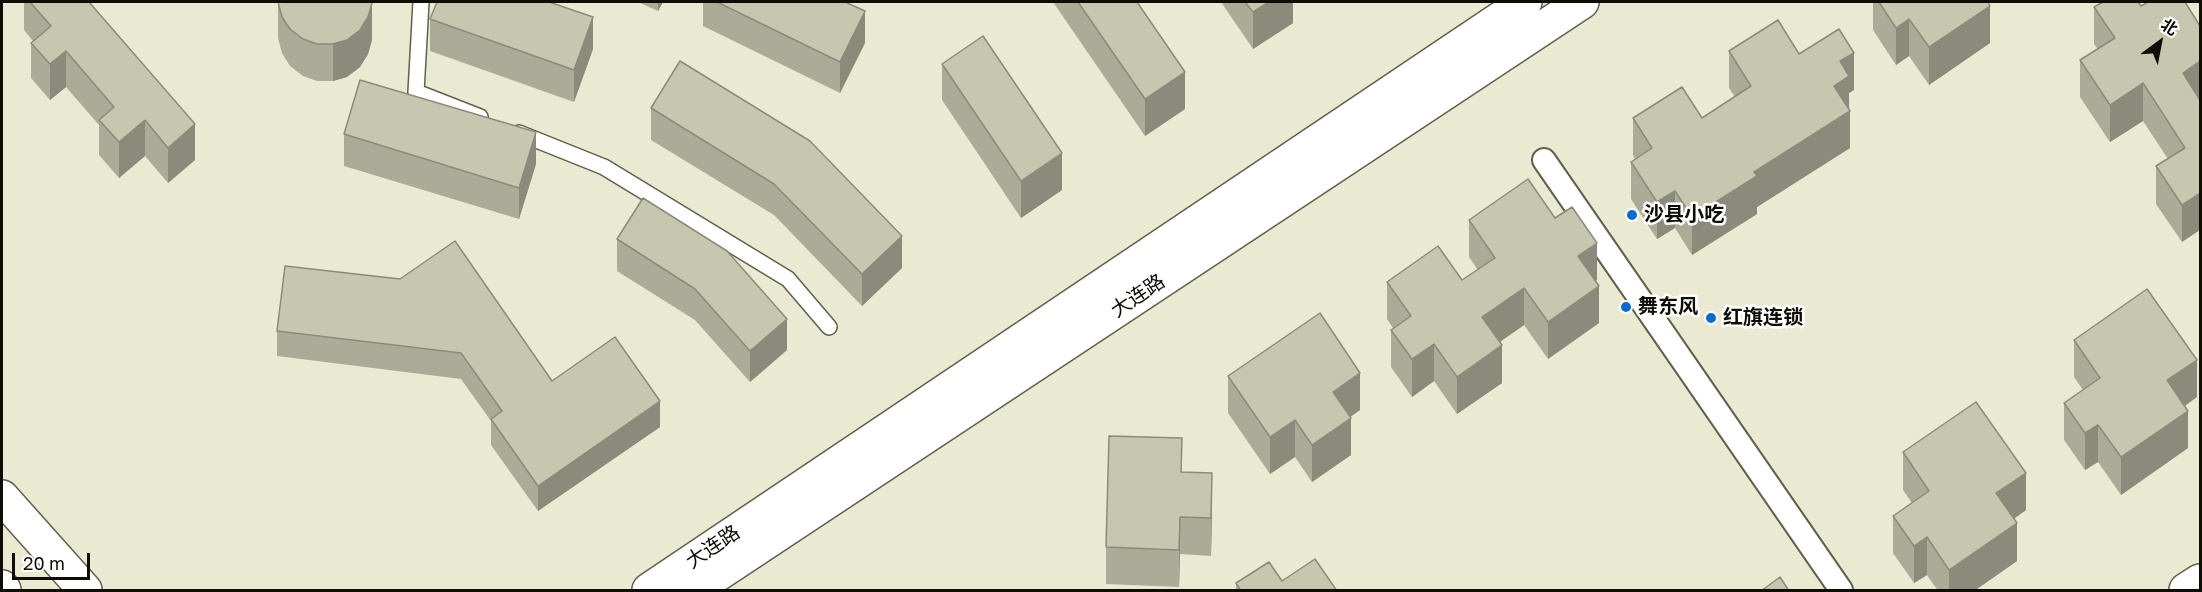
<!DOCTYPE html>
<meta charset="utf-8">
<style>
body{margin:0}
#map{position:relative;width:2202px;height:592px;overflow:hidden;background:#eaead2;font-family:"Golos Text","Noto Sans SC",sans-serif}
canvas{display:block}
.frame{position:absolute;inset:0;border:3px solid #0d0c05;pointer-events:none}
.north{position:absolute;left:2130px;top:12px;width:60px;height:60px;-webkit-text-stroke:4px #fff;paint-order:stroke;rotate:32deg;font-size:16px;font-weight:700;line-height:24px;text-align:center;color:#0d0c05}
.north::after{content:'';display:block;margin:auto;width:21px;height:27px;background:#0d0c05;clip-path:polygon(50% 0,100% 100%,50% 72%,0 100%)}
.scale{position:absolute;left:12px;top:553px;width:78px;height:27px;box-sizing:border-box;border:3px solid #0d0c05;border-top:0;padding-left:8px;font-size:18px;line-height:21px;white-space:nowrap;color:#0d0c05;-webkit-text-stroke:4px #fff;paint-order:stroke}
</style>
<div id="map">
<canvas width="2202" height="592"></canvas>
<div class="frame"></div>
<div class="north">北</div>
<div class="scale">20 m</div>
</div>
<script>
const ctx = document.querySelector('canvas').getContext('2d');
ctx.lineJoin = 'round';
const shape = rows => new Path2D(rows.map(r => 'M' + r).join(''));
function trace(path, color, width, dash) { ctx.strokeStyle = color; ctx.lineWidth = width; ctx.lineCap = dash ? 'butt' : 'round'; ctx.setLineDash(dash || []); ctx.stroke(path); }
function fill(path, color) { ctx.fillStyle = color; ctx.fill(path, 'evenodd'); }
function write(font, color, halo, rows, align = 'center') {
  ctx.font = font + ' "Golos Text","Noto Sans SC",sans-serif'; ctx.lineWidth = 5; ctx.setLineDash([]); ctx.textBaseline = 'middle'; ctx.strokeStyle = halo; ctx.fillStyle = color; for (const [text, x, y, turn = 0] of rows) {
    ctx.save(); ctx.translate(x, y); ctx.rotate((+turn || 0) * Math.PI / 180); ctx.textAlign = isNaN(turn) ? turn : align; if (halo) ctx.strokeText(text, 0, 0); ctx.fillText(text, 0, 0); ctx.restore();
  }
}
const service = shape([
 [421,2,416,92,480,117],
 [519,133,604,167,788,279,829,327]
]);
const pedestrian = shape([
 [1544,160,1841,590]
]);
const tertiary = shape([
 [649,590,1525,2],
 [694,590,1582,2],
 [2186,590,2200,581]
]);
const trunk = shape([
 [2,497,85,590],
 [2,587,4,590]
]);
const wall = shape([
 [24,2,89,2,195,160,168,183,145,156,119,178,99,155,99,125,66,87,50,100,31,78,31,43,33,41,24,30],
 [278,2,372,40,368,54,360,67,347,77,333,81,317,81,303,76,290,66,282,53,278,38],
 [638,2,663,2,658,11],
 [703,2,845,2,865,43,840,93,703,26],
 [1053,2,1137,2,1185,109,1145,136],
 [1221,2,1293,2,1293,23,1253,49],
 [1873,2,1988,2,1990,43,1929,85,1909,56,1896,65,1873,30],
 [2141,6,2200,26,2200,98,2182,242,2156,204,2156,166,2168,159,2143,121,2110,142,2080,97,2080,60,2098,49,2094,44,2094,7],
 [430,19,593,49,574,102,430,51],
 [1729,51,1799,54,1854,90,1849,93,1850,148,1757,207,1757,214,1692,255,1675,228,1657,239,1631,199,1631,162,1635,159,1633,155,1633,118,1702,118,1735,97,1729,88],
 [680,61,902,268,862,306,774,215,651,140,651,108],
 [942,64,1062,190,1021,218,942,100],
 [344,134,536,164,519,219,344,166],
 [643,198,787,350,750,382,695,320,617,271,617,239],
 [1469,220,1597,280,1596,281,1599,323,1548,359,1524,325,1500,342,1502,383,1457,414,1434,381,1412,397,1391,367,1391,330,1393,328,1387,319,1387,282,1462,280,1478,270,1469,257],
 [285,266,552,381,660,427,538,511,491,445,491,421,461,379,277,356,277,331],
 [2074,340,2197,397,2185,406,2188,448,2121,495,2098,462,2085,470,2064,440,2064,403,2083,390,2074,377],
 [1228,376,1360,410,1350,417,1351,455,1312,482,1295,457,1270,474,1228,413],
 [1903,452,2026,510,2014,519,2017,561,1974,591,1938,591,1927,575,1914,583,1893,553,1893,516,1912,503,1903,490],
 [1182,472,1212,510,1211,556,1180,554,1179,587,1106,584,1106,547],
 [1282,581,1337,591,1236,591,1236,583]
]);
const shadedWall = shape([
 [658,2,663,2,658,11],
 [1269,2,1293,2,1293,23,1253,49,1253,12],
 [372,3,372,40,368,54,360,67,347,77,333,81,333,44],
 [1990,6,1990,43,1929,85,1929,47],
 [865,11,865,43,840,93,840,62],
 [593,17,593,49,574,102,574,70],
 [1909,19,1909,56,1896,65,1896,28],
 [66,51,66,87,50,100,50,64],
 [1854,53,1854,90,1849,93,1849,112,1850,111,1850,148,1757,207,1757,214,1692,255,1692,217,1754,172,1834,86,1840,61],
 [2200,61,2200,98,2183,110,2183,73],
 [1185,72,1185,109,1145,136,1145,99],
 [2143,83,2143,121,2110,142,2110,105],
 [145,120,145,156,119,178,119,142],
 [195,124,195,160,168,183,168,148],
 [536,132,536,164,519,219,519,188],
 [1062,153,1062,190,1021,218,1021,181],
 [1675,191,1675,228,1657,239,1657,202],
 [2200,193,2200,230,2182,242,2182,205],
 [902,236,902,268,862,306,862,274],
 [1597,243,1597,280,1578,293,1578,256],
 [1599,286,1599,323,1548,359,1548,322],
 [1524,288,1524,325,1482,354,1482,317],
 [787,319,787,350,750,382,750,351],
 [1434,344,1434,381,1412,397,1412,359],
 [1502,345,1502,383,1457,414,1457,377],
 [2197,360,2197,397,2167,418,2167,380],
 [1360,373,1360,410,1333,429,1333,392],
 [660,401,660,427,538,511,538,486],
 [2188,411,2188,448,2121,495,2121,457],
 [1351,418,1351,455,1312,482,1312,445],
 [1295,420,1295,457,1270,474,1270,437],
 [2098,425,2098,462,2085,470,2085,433],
 [1212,473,1212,510,1211,556,1211,518],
 [2026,473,2026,510,1996,531,1996,493],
 [1180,517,1180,554,1179,587,1179,550],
 [2017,523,2017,561,1974,591,1949,591,1949,570],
 [1927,537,1927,575,1914,583,1914,546]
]);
const building = shape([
 [30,2,89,2,195,124,168,148,145,120,119,142,99,120,114,107,66,51,50,64,31,43,51,26,30,2],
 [278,2,372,2,372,3,368,17,360,30,347,40,333,44,317,44,303,39,290,29,282,17,278,2],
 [437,2,549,2,593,17,574,70,430,19,437,2],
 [717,2,845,2,865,11,840,62,717,2],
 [1078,2,1137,2,1185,72,1145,99,1078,2],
 [1245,2,1269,2,1253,12,1245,2],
 [1879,2,1988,2,1990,6,1929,47,1909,19,1896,28,1879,2],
 [2103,2,2138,2,2141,6,2148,2,2185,2,2200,26,2200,61,2183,73,2200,100,2200,193,2182,205,2156,166,2185,148,2143,83,2110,105,2080,60,2115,38,2094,7,2103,2],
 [1778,20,1799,54,1839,29,1854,53,1840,61,1849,76,1834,86,1850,111,1754,172,1757,176,1692,217,1675,191,1657,202,1631,162,1652,148,1633,118,1682,87,1702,118,1751,86,1729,51,1778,20],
 [983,36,1062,153,1021,181,942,64,983,36],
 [680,61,810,141,902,236,862,274,774,184,651,108,680,61],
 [360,80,536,132,519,188,344,134,360,80],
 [1528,179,1555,218,1572,207,1597,243,1578,256,1599,286,1548,322,1524,288,1482,317,1502,345,1457,377,1434,344,1412,359,1391,330,1411,316,1387,282,1438,246,1462,280,1495,258,1469,220,1528,179],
 [643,198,727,251,787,319,750,351,695,289,617,239,643,198],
 [455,241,552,381,615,337,660,401,538,486,491,419,502,411,461,353,277,331,285,266,400,279,455,241],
 [2147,289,2197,360,2167,380,2188,411,2121,457,2098,425,2085,433,2064,403,2100,378,2074,340,2147,289],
 [1320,313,1360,373,1333,392,1351,418,1312,445,1295,420,1270,437,1228,376,1320,313],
 [1976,402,2026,473,1996,493,2017,523,1949,570,1927,537,1914,546,1893,516,1929,491,1903,452,1976,402],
 [1109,436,1182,438,1181,472,1212,473,1211,518,1180,517,1179,550,1106,547,1109,436],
 [1315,559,1337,591,1241,591,1236,583,1269,562,1282,581,1315,559],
 [1780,577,1789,591,1761,591,1780,577]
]);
const markers = [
 [1632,215,6,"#096bd4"],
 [1626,307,6,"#096bd4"],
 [1711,318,6,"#096bd4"]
];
const poiNames = [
 ["沙县小吃",1644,215],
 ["舞东风",1638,307],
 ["红旗连锁",1723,318]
];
const streetNames = [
 ["大连路",1138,296,-34],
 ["大连路",713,547,-34]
];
trace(service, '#605f4b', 18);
trace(pedestrian, '#605f4b', 26);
trace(tertiary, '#605f4b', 36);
trace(trunk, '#605f4b', 36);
trace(service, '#fff', 15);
trace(pedestrian, '#fff', 22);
trace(tertiary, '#fff', 33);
trace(trunk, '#fff', 33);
fill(wall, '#abab97');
fill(shadedWall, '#8b8b7b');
fill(building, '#c7c7b0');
trace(building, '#8b8b7b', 1.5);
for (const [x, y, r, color] of markers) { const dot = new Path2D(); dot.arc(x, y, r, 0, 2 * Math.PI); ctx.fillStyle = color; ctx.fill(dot); trace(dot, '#fff', 2); }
write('bold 20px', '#0d0c05', '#fff', poiNames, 'left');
write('20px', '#0d0c05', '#fff', streetNames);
</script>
